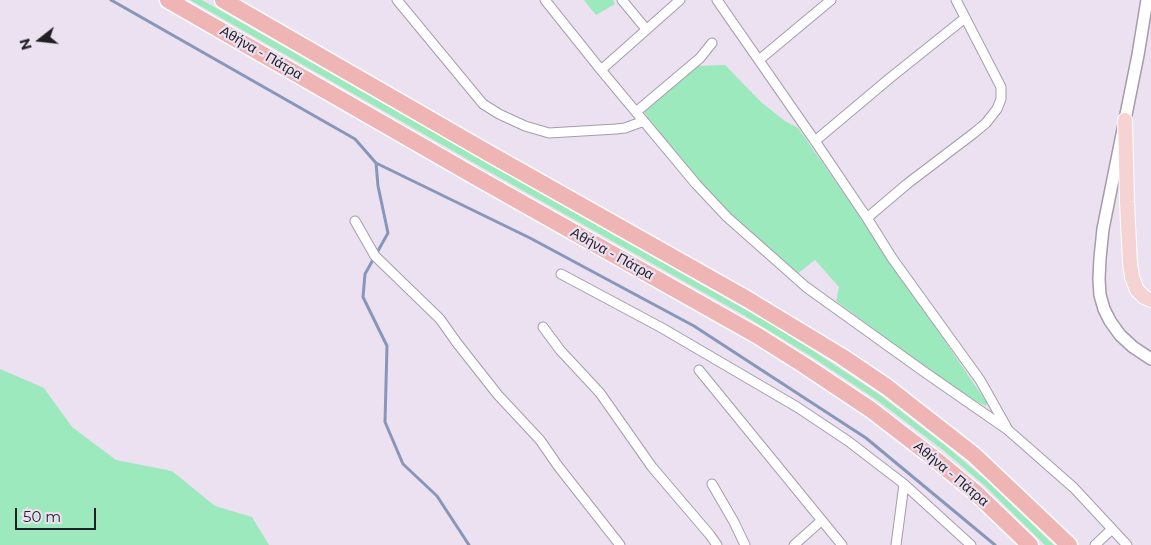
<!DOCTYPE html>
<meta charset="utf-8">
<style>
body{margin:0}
#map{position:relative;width:1151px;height:545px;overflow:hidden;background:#ebe1f1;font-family:Montserrat,sans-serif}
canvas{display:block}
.north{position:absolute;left:15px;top:15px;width:50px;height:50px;-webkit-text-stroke:4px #ebe1f1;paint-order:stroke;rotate:254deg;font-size:14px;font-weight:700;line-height:20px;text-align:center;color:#221f24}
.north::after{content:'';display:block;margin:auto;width:18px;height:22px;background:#221f24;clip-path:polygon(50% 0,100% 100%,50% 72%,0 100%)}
.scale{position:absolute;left:15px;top:508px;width:81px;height:22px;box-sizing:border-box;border:2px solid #221f24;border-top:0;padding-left:6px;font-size:15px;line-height:18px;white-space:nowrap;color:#221f24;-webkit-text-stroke:4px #ebe1f1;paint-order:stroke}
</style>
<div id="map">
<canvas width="1151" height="545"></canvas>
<div class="north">N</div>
<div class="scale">50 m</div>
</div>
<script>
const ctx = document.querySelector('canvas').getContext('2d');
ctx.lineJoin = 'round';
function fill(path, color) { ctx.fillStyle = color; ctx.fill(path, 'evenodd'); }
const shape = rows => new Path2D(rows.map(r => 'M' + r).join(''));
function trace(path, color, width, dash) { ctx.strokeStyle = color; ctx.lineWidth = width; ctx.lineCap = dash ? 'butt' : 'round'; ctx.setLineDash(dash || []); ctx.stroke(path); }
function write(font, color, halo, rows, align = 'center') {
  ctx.font = font + ' Montserrat,sans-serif'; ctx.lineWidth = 4.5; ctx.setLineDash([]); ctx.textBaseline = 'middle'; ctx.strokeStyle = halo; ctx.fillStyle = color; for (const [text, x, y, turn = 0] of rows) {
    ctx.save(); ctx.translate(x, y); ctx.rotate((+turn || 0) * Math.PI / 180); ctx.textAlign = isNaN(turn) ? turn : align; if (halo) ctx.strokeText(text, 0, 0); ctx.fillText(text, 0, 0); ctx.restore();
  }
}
const green = shape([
 [190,0,202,0,485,162,767,322,812,350,880,395,946,446,987,481,1054,545,1045,545,984,485,943,450,877,400,809,355,740,313,481,167],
 [584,0,613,0,615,4,596,15],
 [725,65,762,103,785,121,798,128,870,231,987,403,986,406,962,394,836,301,839,287,815,260,797,274,736,221,681,161,644,112,697,66],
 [0,369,44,388,72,427,116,460,172,471,215,506,252,517,269,545,0,545]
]);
const stream = shape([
 [111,0,355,139,376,163,530,238,694,326,866,438,995,545],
 [376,163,378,186,388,233,365,274,363,297,387,346,385,422,403,464,437,496,469,545]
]);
const minor = shape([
 [397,0,483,104,499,114,525,126,549,133,616,129,625,128,644,121],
 [545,0,601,70,696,184,727,217,806,287,923,371,1008,430,1074,488,1127,545],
 [622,0,646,29],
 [717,0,815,141,867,218,892,258,980,380,1007,428],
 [759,60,831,0],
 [601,70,680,0],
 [636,112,700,58,712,43],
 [815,141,890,78,965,18],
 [867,218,907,184,974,133,986,123,997,109,1001,99,1001,87,956,0],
 [355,221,375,256,440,319,457,343,498,395,540,440,558,466,620,545],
 [561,274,662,328,797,407,848,441,904,484,971,545],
 [543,327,560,350,600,393,652,467,710,535,717,545],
 [699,370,842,545],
 [712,484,734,522,745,545],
 [794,545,821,521],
 [896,545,904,484],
 [1095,545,1112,529]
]);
const tertiary = shape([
 [1147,0,1138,55,1103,229,1100,258,1099,279,1100,295,1104,309,1110,321,1120,335,1133,347,1151,359]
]);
const primary = shape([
 [1125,120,1127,202,1130,263,1132,277,1137,290,1144,297,1151,300]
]);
const motorway = shape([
 [168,0,476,177,758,336,804,365,870,409,935,459,976,493,1030,545],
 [223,0,490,154,747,299,841,356,887,387,974,455,1069,545]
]);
const streetNames = [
 ["Αθήνα - Πάτρα",261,53,30],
 ["Αθήνα - Πάτρα",612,254,29],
 ["Αθήνα - Πάτρα",951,474,40]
];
fill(green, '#9be9bc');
trace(stream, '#8897b9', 3);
trace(minor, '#a59dab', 11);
trace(tertiary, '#a59dab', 14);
trace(primary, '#fff', 16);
trace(motorway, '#fff', 19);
trace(minor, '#fff', 9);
trace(tertiary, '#fff', 11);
trace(primary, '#f5d3d2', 14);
trace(motorway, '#efb5b4', 16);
write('14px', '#221f24', '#ebe1f1', streetNames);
</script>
